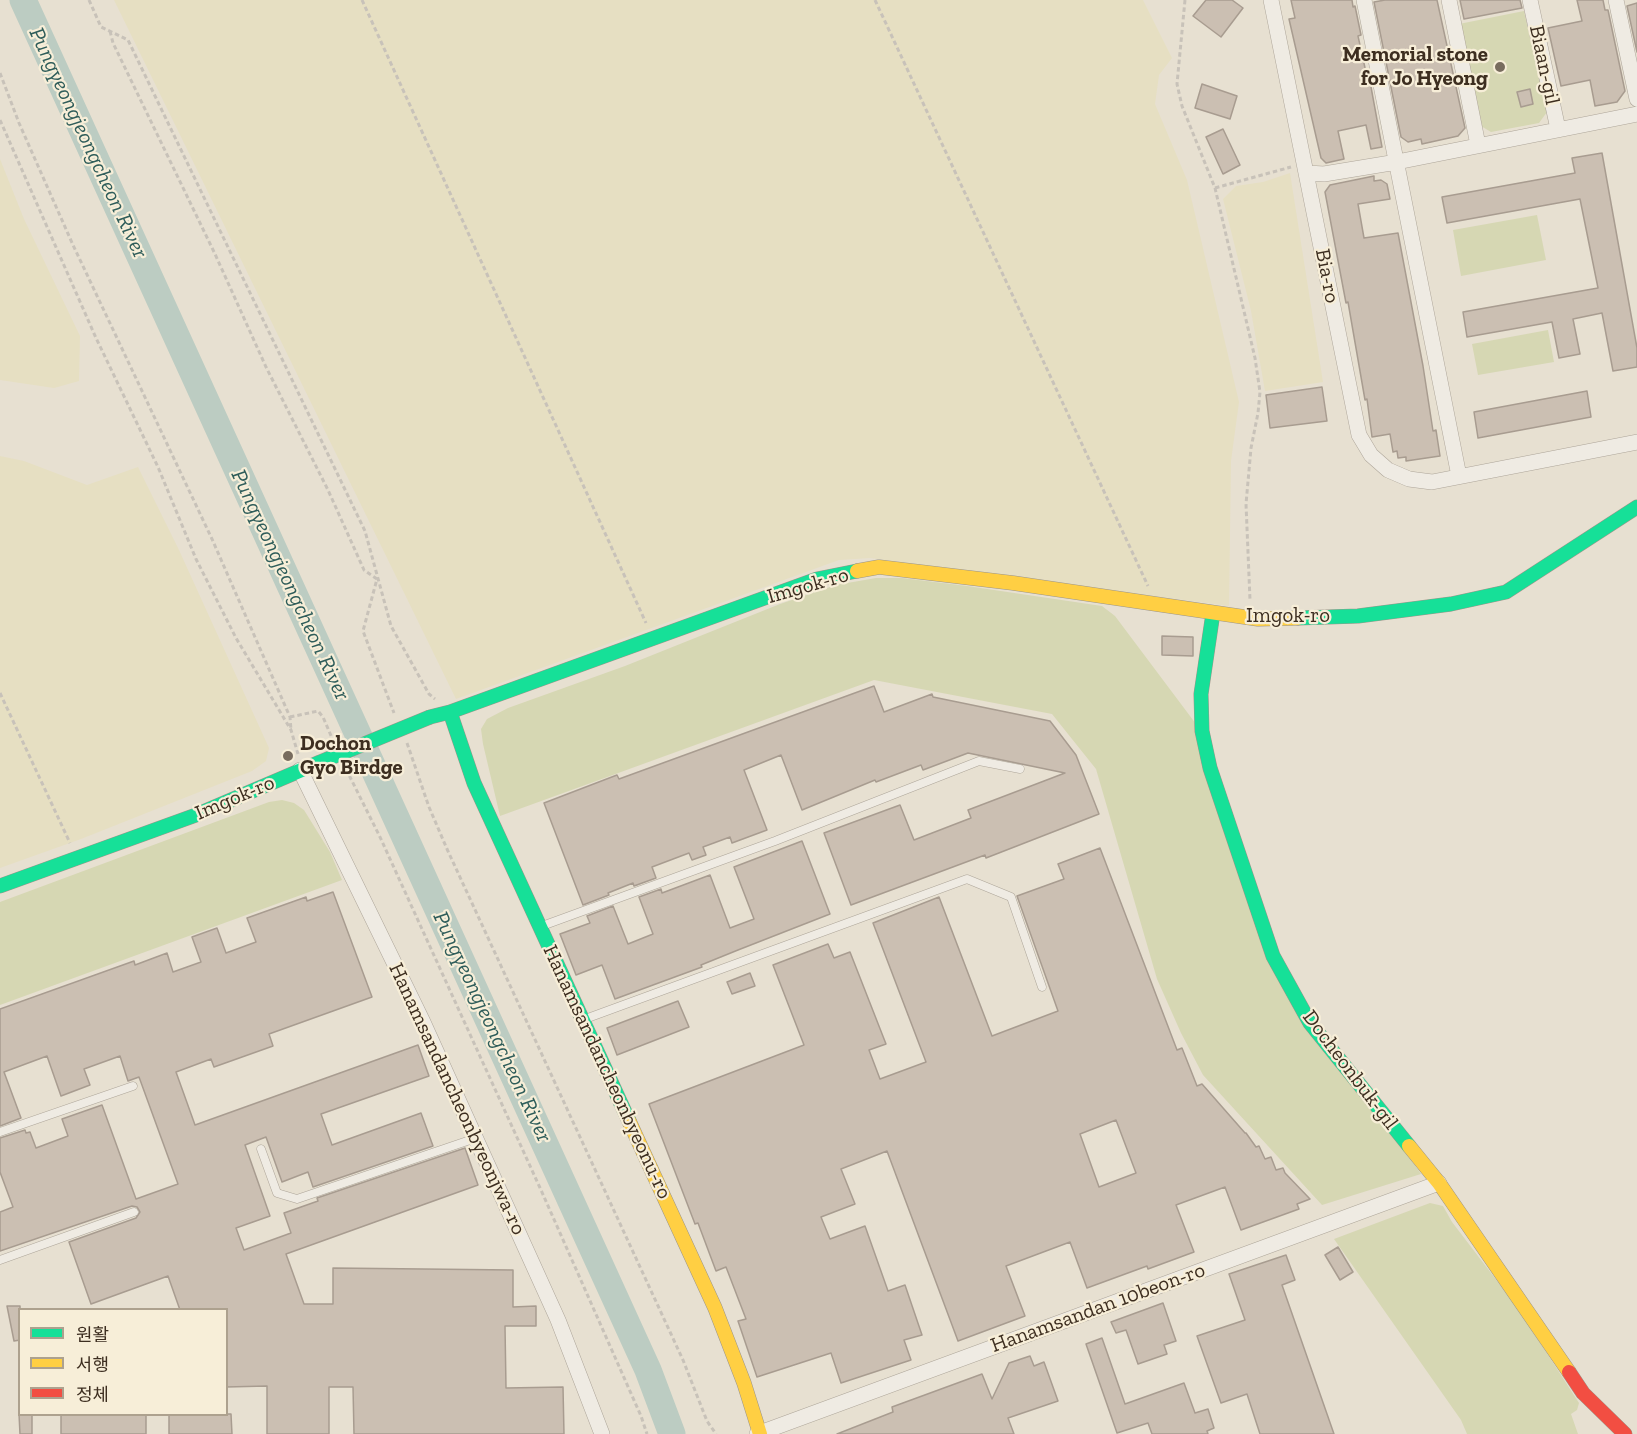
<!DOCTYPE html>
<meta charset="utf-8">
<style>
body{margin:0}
#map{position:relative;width:1637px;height:1434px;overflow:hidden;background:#e7e0d1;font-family:"Zilla Slab","Noto Sans KR",serif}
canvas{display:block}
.legend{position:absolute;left:18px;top:1308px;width:210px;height:108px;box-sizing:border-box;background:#f7eed8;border:2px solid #ada18e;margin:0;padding:8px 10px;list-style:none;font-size:18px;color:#3d2e20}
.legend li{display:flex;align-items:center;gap:12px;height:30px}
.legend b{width:30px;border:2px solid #ada18e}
</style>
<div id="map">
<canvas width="1637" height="1434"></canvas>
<ul class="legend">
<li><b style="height:8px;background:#16e098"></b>원활</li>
<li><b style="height:8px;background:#ffcf43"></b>서행</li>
<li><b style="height:8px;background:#f24e42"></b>정체</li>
</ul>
</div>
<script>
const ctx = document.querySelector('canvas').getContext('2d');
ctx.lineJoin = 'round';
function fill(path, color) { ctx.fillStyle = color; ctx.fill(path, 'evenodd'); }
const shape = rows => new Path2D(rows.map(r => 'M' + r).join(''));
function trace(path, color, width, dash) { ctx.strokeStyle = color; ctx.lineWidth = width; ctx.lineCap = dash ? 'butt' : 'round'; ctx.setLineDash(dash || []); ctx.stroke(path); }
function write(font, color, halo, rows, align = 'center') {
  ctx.font = font + ' "Zilla Slab",serif'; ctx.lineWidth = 4.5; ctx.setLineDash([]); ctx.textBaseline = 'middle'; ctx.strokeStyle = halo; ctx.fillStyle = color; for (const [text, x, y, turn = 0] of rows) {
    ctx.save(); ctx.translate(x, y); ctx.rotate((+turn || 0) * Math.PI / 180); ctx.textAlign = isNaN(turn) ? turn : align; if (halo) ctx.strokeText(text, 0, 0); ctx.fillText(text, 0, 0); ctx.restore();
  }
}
const farmland = shape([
 [114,0,1143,0,1172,58,1159,75,1155,104,1187,180,1239,402,1231,461,1229,606,870,558,839,560,456,699],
 [0,159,24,219,80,336,79,381,54,388,0,380],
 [1290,173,1323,382,1265,391,1251,311,1223,199,1236,186,1263,182],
 [0,456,24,461,87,485,138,467,179,550,269,748,266,761,252,771,81,839,0,868]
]);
const green = shape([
 [1524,11,1547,112,1539,123,1491,132,1481,126,1459,24],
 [1537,215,1546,260,1461,276,1453,230],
 [1548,330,1554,362,1478,375,1472,344],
 [876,578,902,578,967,586,1102,606,1115,616,1199,728,1278,968,1421,1174,1322,1205,1203,1075,1181,1033,1157,979,1096,769,1052,714,874,680,500,816,483,744,481,729,487,719,508,708,625,666,780,604,836,585],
 [282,800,294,803,304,810,330,852,342,880,0,1005,0,902,269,802],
 [1430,1203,1443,1206,1452,1222,1517,1307,1579,1403,1577,1410,1571,1414,1578,1434,1467,1434,1461,1420,1334,1239]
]);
const river = shape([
 [23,0,648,1370,672,1434]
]);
const building = shape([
 [1206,0,1232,0,1243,8,1221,37,1193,16,1206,0],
 [1291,0,1352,0,1353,7,1355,6,1361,35,1358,36,1367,77,1369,76,1382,147,1371,149,1366,125,1338,131,1344,159,1326,163,1321,158,1289,19,1295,18,1291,0],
 [1385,0,1437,0,1465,128,1458,136,1422,144,1421,139,1408,142,1401,137,1374,2,1385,0],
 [1460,0,1520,0,1522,8,1464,19,1460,0],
 [1577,0,1603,0,1605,10,1608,10,1625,91,1617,102,1595,106,1590,80,1561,86,1548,28,1582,21,1577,0],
 [1637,3,1637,52,1627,6,1637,3],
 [1202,84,1237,96,1230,119,1195,108,1202,84],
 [1530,89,1533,104,1521,107,1517,92,1530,89],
 [1223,129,1240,165,1223,174,1206,137,1223,129],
 [1602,153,1637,348,1637,367,1613,371,1602,313,1573,319,1580,354,1559,358,1552,322,1467,337,1463,312,1598,288,1580,199,1447,223,1442,197,1575,173,1572,158,1602,153],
 [1374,176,1374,181,1381,180,1387,184,1390,199,1358,204,1364,238,1398,233,1423,366,1433,431,1436,430,1440,456,1406,461,1406,457,1398,458,1397,451,1393,452,1390,434,1372,437,1367,399,1365,400,1348,302,1346,303,1325,192,1330,185,1374,176],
 [1322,387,1327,421,1270,428,1266,395,1322,387],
 [1587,391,1591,417,1478,438,1474,412,1587,391],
 [1162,636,1193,637,1193,656,1162,655,1162,636],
 [874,686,884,712,932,694,933,697,1050,721,1076,755,1099,814,986,858,985,855,851,905,824,833,900,805,914,840,971,818,968,810,1065,773,968,753,923,770,921,765,876,782,875,780,802,810,781,755,744,770,767,830,732,843,730,837,703,847,706,855,692,860,689,853,652,867,656,878,634,886,633,883,608,893,609,895,583,905,544,803,617,775,619,779,874,686],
 [802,841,830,914,738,950,701,965,702,967,615,999,602,965,576,975,560,934,590,923,587,916,613,906,628,944,653,934,639,897,661,889,662,893,710,875,730,928,754,919,734,867,802,841],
 [1100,848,1177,1050,1182,1048,1197,1086,1202,1084,1245,1133,1246,1133,1256,1147,1259,1146,1265,1159,1271,1157,1276,1170,1283,1168,1285,1173,1310,1199,1297,1204,1299,1209,1241,1230,1225,1187,1176,1205,1194,1252,1148,1269,1147,1266,1087,1288,1070,1242,1006,1266,1025,1316,958,1341,887,1151,841,1169,855,1204,821,1217,830,1239,865,1226,888,1291,905,1285,922,1335,904,1340,911,1360,841,1383,831,1353,757,1377,738,1321,746,1319,726,1267,716,1271,698,1223,695,1224,649,1104,804,1045,773,965,828,944,834,958,850,952,886,1044,869,1050,880,1079,926,1062,873,923,939,897,992,1036,1058,1011,1017,896,1064,879,1058,864,1100,848],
 [1116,1120,1136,1173,1099,1187,1080,1134,1116,1120],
 [333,892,372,997,269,1034,273,1046,214,1067,211,1059,176,1072,195,1125,418,1045,429,1076,321,1114,332,1145,421,1113,433,1146,313,1187,308,1172,282,1182,266,1137,245,1145,270,1216,236,1228,244,1250,291,1233,284,1213,318,1201,317,1198,465,1148,478,1185,286,1254,304,1304,333,1304,333,1268,513,1270,513,1307,536,1306,536,1326,505,1326,506,1388,563,1387,564,1434,354,1434,353,1387,329,1387,329,1434,267,1434,267,1386,226,1387,226,1310,180,1310,168,1276,91,1304,69,1242,136,1218,140,1212,137,1207,132,1206,0,1251,0,1212,13,1207,0,1172,0,1138,25,1130,26,1133,30,1132,36,1148,68,1136,62,1119,102,1105,136,1199,178,1184,139,1077,128,1081,120,1056,84,1069,90,1085,61,1096,47,1056,4,1072,21,1118,0,1126,0,1009,134,961,135,965,167,953,173,972,201,962,192,937,217,928,226,953,256,942,247,918,306,897,307,901,333,892],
 [750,973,755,986,732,994,727,982,750,973],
 [678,1001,689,1027,617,1055,607,1028,678,1001],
 [1338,1247,1353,1272,1340,1280,1325,1255,1338,1247],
 [1286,1255,1295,1280,1282,1285,1334,1434,1260,1434,1247,1394,1221,1403,1197,1336,1245,1320,1229,1274,1286,1255],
 [1163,1303,1176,1341,1164,1345,1167,1354,1138,1364,1126,1330,1116,1333,1111,1322,1163,1303],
 [7,1306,20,1306,20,1340,14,1341,7,1306],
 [1102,1338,1125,1404,1184,1383,1195,1413,1208,1409,1214,1428,1207,1431,1208,1434,1152,1434,1148,1423,1117,1433,1086,1344,1102,1338],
 [1030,1356,1034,1366,1044,1362,1058,1401,1008,1418,1014,1434,837,1434,893,1412,892,1407,982,1374,992,1399,1009,1363,1030,1356],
 [19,1414,32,1414,32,1434,20,1434,19,1414],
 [61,1414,146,1414,146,1434,61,1434,61,1414],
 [169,1414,231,1414,232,1434,169,1434,169,1414]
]);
const path = shape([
 [89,0,101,27,128,40,365,531,391,626,429,694,435,699],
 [362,0,646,623],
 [875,0,1148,586],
 [1185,0,1177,84,1182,106,1215,188,1255,358,1260,392,1258,413,1251,448,1246,504,1250,600],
 [110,31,113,43,215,254,266,367,328,490,364,570,377,579,363,631,394,713],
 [0,73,19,123,73,245,212,539,290,717,291,730],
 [0,120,96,338,158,467,196,559,236,638,291,730,298,754],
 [1215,188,1291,167],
 [0,693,70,843],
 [290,717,318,711,323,717,332,738],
 [407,743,429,807,447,849,683,1360,707,1421,716,1434],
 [346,769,380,837,541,1190,641,1416,647,1434]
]);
const lane = shape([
 [542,926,775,841,979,761,1020,769],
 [585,1019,967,879,1011,897,1042,987],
 [0,1132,133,1086],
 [261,1149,277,1193,297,1199,476,1138],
 [0,1260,134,1212]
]);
const street = shape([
 [1271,0,1359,435,1371,455,1388,470,1409,479,1432,482,1637,442],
 [1364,0,1459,476],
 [1449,0,1478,145],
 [1530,0,1558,129],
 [1616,0,1637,99],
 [1307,173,1324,174,1397,162,1637,114],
 [300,770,423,1022,558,1320,602,1434],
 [757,1434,1439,1183]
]);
const fast = shape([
 [1213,613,1201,694,1202,731,1210,768,1273,956,1310,1023,1409,1146],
 [1298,618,1358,616,1451,604,1506,592,1637,507],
 [450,712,474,783,629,1121],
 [430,717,450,712,817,579,857,571],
 [0,886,196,815,318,763]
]);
const slow = shape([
 [857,571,879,567,1013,583,1258,619,1298,618],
 [629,1121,715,1308,744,1383,760,1434],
 [1409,1146,1439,1183,1569,1372]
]);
const jam = shape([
 [1569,1372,1583,1393,1625,1434]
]);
const fastBridge = shape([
 [318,763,430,717]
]);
const markers = [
 [1500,67,6,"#786c5e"],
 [288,756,6,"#786c5e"]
];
const poiNames = [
 ["Memorial stone",1488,55],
 ["for Jo Hyeong",1488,79],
 ["Dochon",300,744,"left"],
 ["Gyo Birdge",300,768,"left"]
];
const streetNames = [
 ["Biaan-gil",1544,65,78],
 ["Bia-ro",1327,276,79],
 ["Imgok-ro",808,586,-16],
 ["Imgok-ro",1288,616],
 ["Imgok-ro",235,798,-23],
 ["Docheonbuk-gil",1350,1070,53],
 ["Hanamsandancheonbyeonu-ro",607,1072,65],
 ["Hanamsandancheonbyeonjwa-ro",457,1099,65],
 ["Hanamsandan 10beon-ro",1098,1308,-20]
];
const waterNames = [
 ["Pungyeongjeongcheon River",88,143,65],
 ["Pungyeongjeongcheon River",290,585,65],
 ["Pungyeongjeongcheon River",492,1027,65]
];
fill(farmland, '#e6dfc2');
fill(green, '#d6d7b3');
trace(river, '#bcccc2', 27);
fill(building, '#cbbfb2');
trace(building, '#a89c90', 1.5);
trace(lane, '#ada599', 9);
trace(street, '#ada599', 16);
trace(fast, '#9c958a', 15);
trace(slow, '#9c958a', 15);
trace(jam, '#9c958a', 15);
trace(path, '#c8c2b9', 3, [4.5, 3]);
trace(lane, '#efebe3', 8);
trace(street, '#efebe3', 15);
trace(fast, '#16e098', 14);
trace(slow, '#ffcf43', 14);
trace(jam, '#f24e42', 14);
trace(fastBridge, '#9c958a', 15, []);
trace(fastBridge, '#16e098', 14);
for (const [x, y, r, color] of markers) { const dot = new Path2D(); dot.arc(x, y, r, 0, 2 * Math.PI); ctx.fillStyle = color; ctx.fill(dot); trace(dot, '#f7eed8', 2); }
write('bold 21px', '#3d2e20', '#f7eed8', poiNames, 'right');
write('21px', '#3d2e20', '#f7eed8', streetNames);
write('italic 22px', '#2f5d5a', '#f7eed8', waterNames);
</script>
